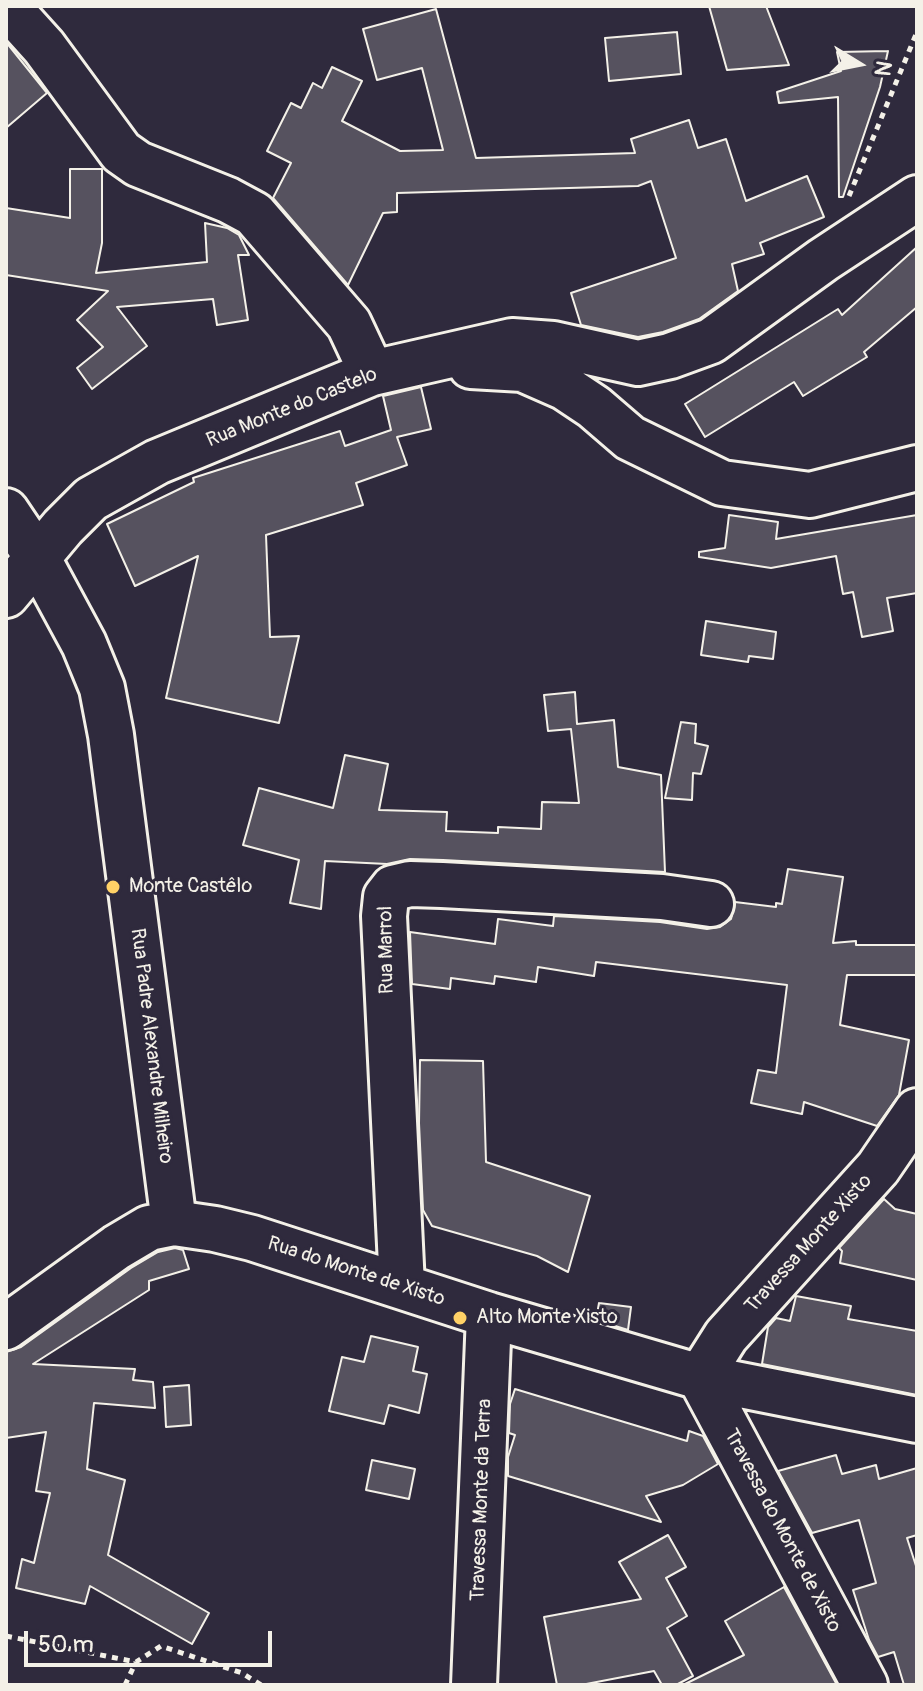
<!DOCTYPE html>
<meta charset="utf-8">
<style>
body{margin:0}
#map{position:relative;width:923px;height:1691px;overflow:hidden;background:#2f2a3d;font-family:Pangolin,sans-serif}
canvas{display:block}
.frame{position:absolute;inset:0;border:8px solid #f4f1e8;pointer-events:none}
.north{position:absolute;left:819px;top:24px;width:80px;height:80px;-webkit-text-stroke:6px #2f2a3d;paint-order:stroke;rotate:100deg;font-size:22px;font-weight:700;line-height:32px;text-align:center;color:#f4f1e8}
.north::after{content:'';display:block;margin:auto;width:28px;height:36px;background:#f4f1e8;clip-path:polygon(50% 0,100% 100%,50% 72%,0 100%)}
.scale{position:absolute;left:24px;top:1631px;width:248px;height:36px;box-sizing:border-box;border:4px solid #f4f1e8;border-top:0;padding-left:10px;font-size:24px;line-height:28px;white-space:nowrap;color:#f4f1e8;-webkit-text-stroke:6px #2f2a3d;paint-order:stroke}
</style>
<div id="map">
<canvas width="923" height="1691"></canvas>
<div class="frame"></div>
<div class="north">N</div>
<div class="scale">50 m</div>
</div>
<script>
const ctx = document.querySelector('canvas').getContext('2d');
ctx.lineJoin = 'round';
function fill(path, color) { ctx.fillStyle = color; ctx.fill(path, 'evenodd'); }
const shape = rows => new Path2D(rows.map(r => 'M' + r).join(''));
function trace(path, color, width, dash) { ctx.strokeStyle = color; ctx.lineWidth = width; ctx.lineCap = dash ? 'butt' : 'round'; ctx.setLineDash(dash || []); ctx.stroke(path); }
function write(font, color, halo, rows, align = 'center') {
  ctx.font = font + ' Pangolin,sans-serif'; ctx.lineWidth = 6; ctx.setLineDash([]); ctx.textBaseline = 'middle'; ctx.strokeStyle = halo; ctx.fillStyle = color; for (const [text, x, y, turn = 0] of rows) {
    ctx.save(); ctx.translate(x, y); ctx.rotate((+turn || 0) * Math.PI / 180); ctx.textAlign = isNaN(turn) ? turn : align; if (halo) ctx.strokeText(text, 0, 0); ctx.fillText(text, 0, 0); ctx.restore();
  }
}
const building = shape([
 [709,6,766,6,789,65,727,70,709,6],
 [436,9,476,158,635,153,631,139,689,120,698,148,726,139,746,201,807,176,824,217,760,243,764,254,732,264,738,291,699,319,663,332,638,337,581,325,571,293,676,258,651,181,638,186,397,193,397,212,383,213,348,285,273,198,291,163,267,151,291,103,301,108,313,83,322,88,332,67,362,81,342,121,400,151,443,150,422,68,377,80,363,29,436,9],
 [677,32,681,74,609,81,605,38,677,32],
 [6,42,47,93,6,128,6,42],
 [888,51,880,87,843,197,839,197,838,97,779,103,777,92,841,71,837,52,888,51],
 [70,169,102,169,102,243,96,273,207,262,205,223,227,228,239,235,249,255,238,255,248,320,217,325,213,299,117,307,147,346,92,389,77,368,103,347,77,320,108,291,6,275,6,208,70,218,70,169],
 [917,247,917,307,864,352,867,357,803,396,794,382,705,437,685,404,838,309,842,315,917,247],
 [421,387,431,429,397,437,407,465,356,483,363,505,266,535,270,637,299,636,279,723,166,698,198,556,135,586,107,524,194,482,193,478,340,431,345,446,391,430,383,396,421,387],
 [729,515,778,522,776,539,917,515,917,593,887,598,893,631,862,637,853,592,843,594,836,556,771,568,699,557,699,552,725,548,729,515],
 [706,621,776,632,773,659,749,656,748,662,701,655,706,621],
 [575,692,577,724,614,720,618,767,661,775,665,872,443,860,410,859,387,864,325,861,321,909,290,903,299,860,243,845,259,788,333,808,345,755,388,764,379,810,447,812,446,831,498,833,498,827,541,829,542,802,579,803,571,729,548,731,544,695,575,692],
 [681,722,696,724,695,743,708,746,701,774,693,773,692,800,665,798,681,722],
 [788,869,843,877,833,943,856,941,856,945,917,945,917,975,847,975,840,1025,909,1040,899,1095,877,1126,804,1102,802,1114,751,1103,758,1070,776,1073,787,985,596,962,594,976,538,967,536,982,495,976,494,984,451,978,450,989,412,984,410,932,495,944,498,919,553,926,554,916,660,922,707,929,720,927,731,919,735,902,776,907,776,903,782,904,788,869],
 [420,1060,483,1061,486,1162,590,1196,568,1272,537,1256,432,1226,423,1210,419,1123,420,1060],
 [884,1199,895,1209,917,1214,917,1280,840,1263,842,1251,839,1248,884,1199],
 [175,1248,183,1250,189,1269,149,1281,149,1290,33,1364,135,1369,133,1380,153,1382,155,1408,94,1403,87,1469,125,1480,108,1555,209,1613,192,1644,90,1586,85,1604,16,1588,22,1559,34,1563,50,1493,36,1491,46,1432,6,1438,6,1352,21,1347,131,1268,158,1252,175,1248],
 [796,1296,851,1306,848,1319,917,1331,917,1395,762,1364,768,1327,776,1318,790,1321,796,1296],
 [599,1303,631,1307,628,1330,596,1320,599,1303],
 [371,1336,418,1347,413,1371,427,1374,419,1413,389,1405,384,1424,329,1411,342,1357,364,1362,371,1336],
 [189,1385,191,1425,166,1427,164,1387,189,1385],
 [515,1389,687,1441,689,1431,703,1436,718,1464,683,1485,646,1496,661,1522,508,1476,508,1457,515,1435,509,1433,510,1404,515,1389],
 [836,1455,842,1474,876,1465,879,1479,917,1468,917,1535,907,1538,917,1569,917,1685,904,1685,894,1652,878,1657,869,1640,853,1590,876,1583,859,1520,812,1533,778,1471,836,1455],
 [372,1460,415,1469,409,1499,366,1490,372,1460],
 [668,1535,686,1567,666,1578,687,1616,667,1628,693,1676,676,1685,662,1685,654,1671,581,1685,557,1685,544,1617,641,1599,619,1562,668,1535],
 [784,1587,837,1685,683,1685,744,1655,725,1621,784,1587]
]);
const path = shape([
 [849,196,917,32],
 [6,1636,136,1662,161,1646,242,1673,261,1685],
 [125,1685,136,1662]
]);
const minor = shape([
 [7,6,44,47,121,152,138,164,228,200,254,214,349,324,372,373],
 [471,366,523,369,564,387,594,407,630,438,722,483,810,495,917,468],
 [6,511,37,557,84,644,102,688,111,735,174,1223],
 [6,595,63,527,91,499,157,462,372,373,512,341,553,344,638,363,670,356,711,341,823,260,917,198],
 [402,1286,384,916,386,897,393,888,410,884,442,885,662,897,711,904],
 [6,1327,117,1247,149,1228,174,1223,215,1229,252,1238,489,1315,700,1377,917,1420],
 [700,1377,865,1685],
 [700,1377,726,1336,878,1168,917,1111],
 [474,1685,489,1315]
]);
const markers = [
 [113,887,8,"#ffd166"],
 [460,1318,8,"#ffd166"]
];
const streetNames = [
 ["Rua Monte do Castelo",292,408,-22],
 ["Rua Marrol",387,950,-91],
 ["Rua Padre Alexandre Milheiro",151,1046,83],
 ["Travessa Monte Xisto",809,1244,-48],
 ["Rua do Monte de Xisto",356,1272,18],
 ["Travessa Monte da Terra",482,1500,-88],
 ["Travessa do Monte de Xisto",782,1531,62]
];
const poiNames = [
 ["Monte Castêlo",129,887],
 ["Alto Monte Xisto",476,1318]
];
fill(building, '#56525f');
trace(building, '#f4f1e8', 2);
trace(minor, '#f4f1e8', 50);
trace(path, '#f4f1e8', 5, [6, 6]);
trace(minor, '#2f2a3d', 44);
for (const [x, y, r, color] of markers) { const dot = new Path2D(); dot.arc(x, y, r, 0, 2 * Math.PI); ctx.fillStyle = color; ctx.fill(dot); trace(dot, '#2f2a3d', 3); }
write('20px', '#f4f1e8', '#2f2a3d', streetNames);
write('20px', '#f4f1e8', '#2f2a3d', poiNames, 'left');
</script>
